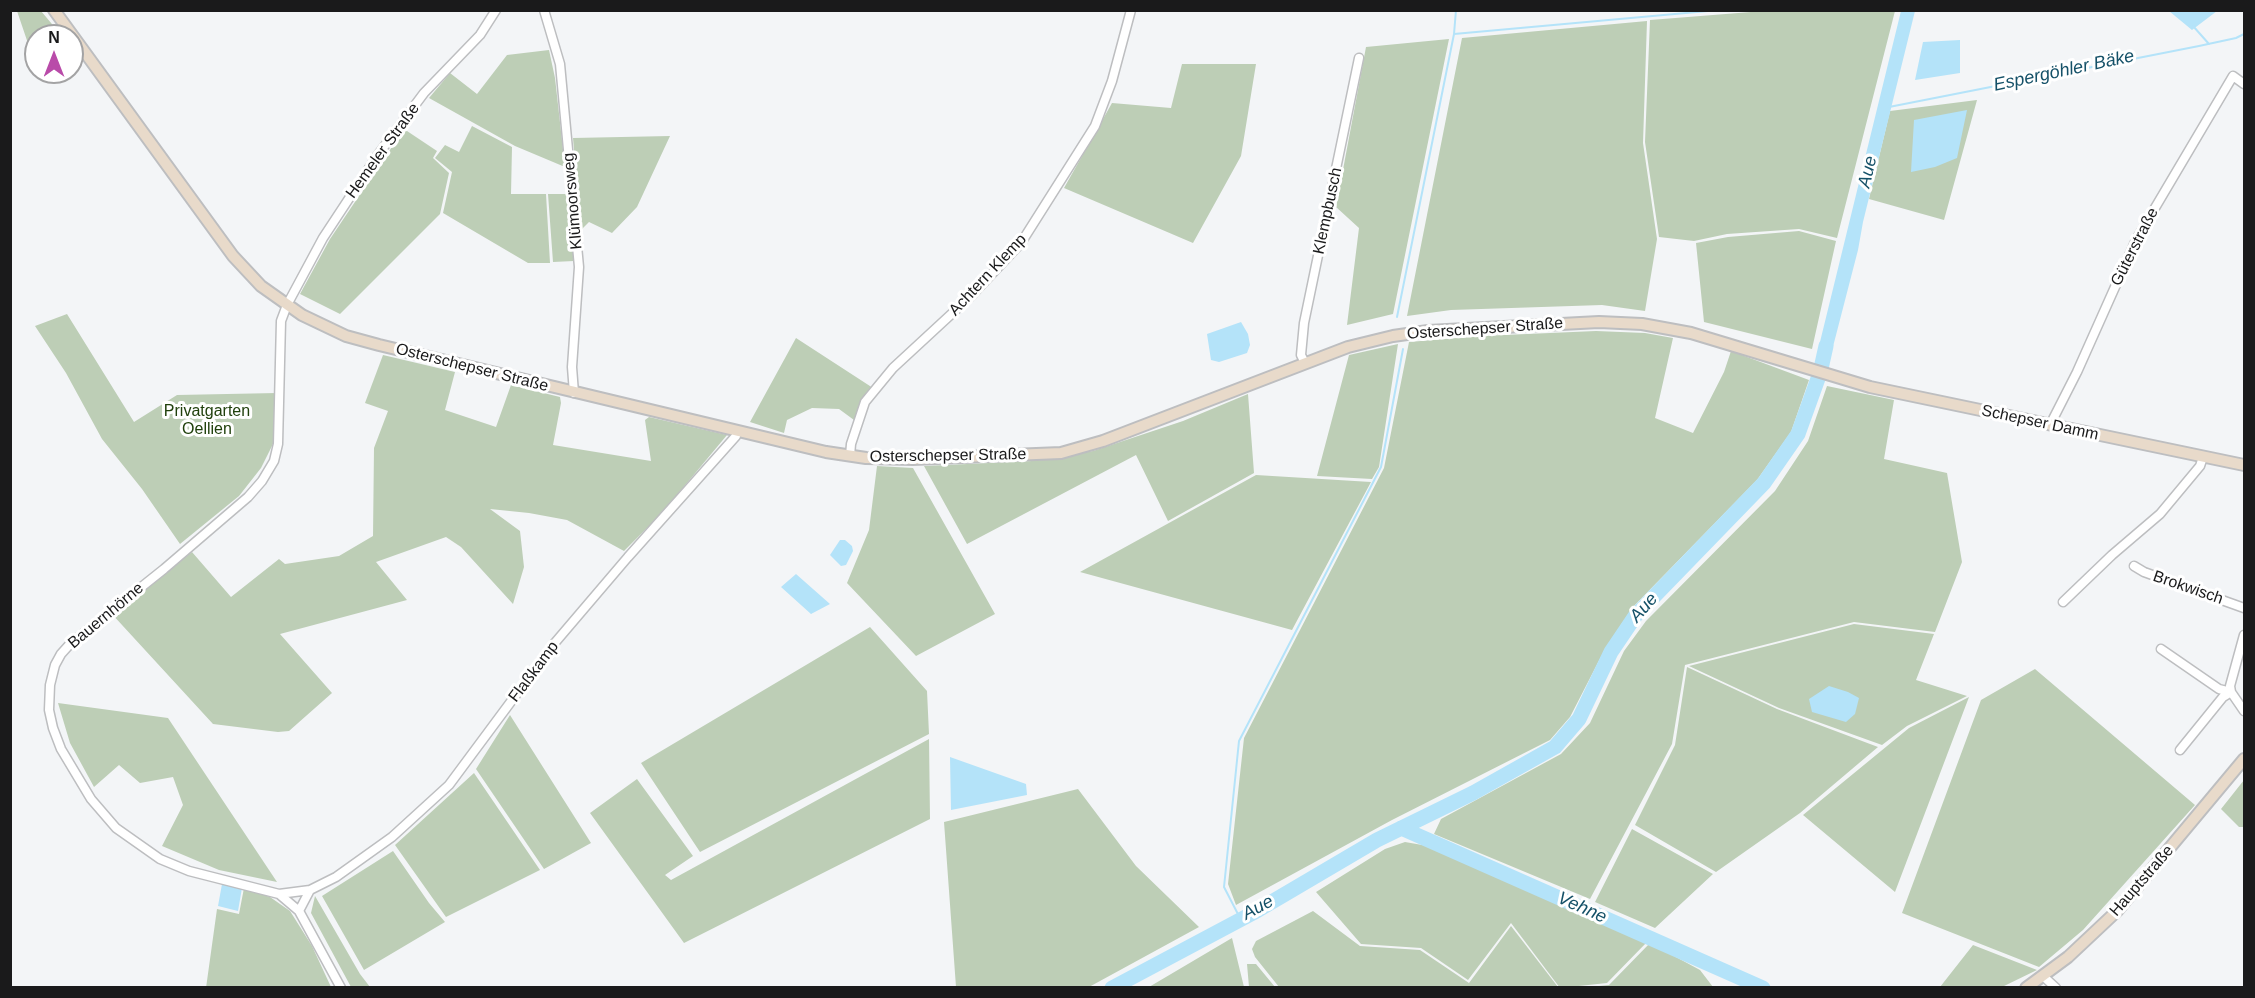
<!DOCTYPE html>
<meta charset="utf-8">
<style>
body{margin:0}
#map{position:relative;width:2255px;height:998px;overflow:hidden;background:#f3f5f7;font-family:Arial,sans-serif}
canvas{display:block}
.frame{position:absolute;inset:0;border:12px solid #1a1a1b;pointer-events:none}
.north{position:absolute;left:24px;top:24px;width:60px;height:60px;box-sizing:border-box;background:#fff;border:2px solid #a3a3a4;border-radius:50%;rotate:0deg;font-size:16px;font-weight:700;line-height:24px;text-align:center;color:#1a1a1b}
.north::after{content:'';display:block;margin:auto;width:21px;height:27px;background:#b94ba9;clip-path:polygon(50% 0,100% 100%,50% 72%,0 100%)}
</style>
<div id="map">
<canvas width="2255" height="998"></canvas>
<div class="frame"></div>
<div class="north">N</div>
</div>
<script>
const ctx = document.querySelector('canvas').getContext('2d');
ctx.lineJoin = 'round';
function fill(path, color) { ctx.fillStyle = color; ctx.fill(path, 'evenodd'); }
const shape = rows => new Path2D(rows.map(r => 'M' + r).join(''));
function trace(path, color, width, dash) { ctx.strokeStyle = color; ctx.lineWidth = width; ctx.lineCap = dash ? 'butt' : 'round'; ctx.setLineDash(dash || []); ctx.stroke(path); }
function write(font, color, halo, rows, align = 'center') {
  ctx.font = font + ' Arial,sans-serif'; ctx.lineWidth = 6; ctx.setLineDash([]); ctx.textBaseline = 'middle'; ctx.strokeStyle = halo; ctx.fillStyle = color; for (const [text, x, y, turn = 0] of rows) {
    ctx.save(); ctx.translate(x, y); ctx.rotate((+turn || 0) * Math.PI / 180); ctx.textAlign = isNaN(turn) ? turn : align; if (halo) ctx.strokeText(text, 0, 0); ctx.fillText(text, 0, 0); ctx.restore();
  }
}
const green = shape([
 [1776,10,1895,11,1837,238,1799,229,1727,234,1694,241,1659,237,1645,142,1650,20],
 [17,11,41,11,62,36,36,36,36,67],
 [1647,21,1643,143,1657,239,1645,311,1602,305,1451,310,1407,316,1462,38],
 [1449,39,1393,314,1347,325,1359,228,1336,207,1366,47],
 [549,50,555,78,565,167,515,146,429,98,450,73,477,94,507,55],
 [1182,64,1256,64,1241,156,1193,243,1064,188,1112,103,1171,108],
 [1977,100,1944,220,1869,199,1890,111],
 [472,126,512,147,511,194,546,194,550,263,528,263,443,213,452,172,435,158,445,145,459,152],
 [404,129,437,151,433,158,449,173,440,214,340,314,300,294,330,239],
 [670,136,637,207,612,233,589,222,581,230,573,138],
 [548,194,567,194,574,261,553,262],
 [1799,231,1836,241,1812,349,1704,322,1696,243,1728,237],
 [67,314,134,422,177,395,277,393,273,444,261,468,239,496,180,544,142,489,102,439,66,373,35,326],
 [1596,331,1645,333,1673,338,1655,418,1693,433,1724,372,1731,351,1809,380,1791,432,1757,480,1633,607,1605,649,1570,717,1550,740,1392,820,1236,905,1228,884,1244,738,1384,468,1409,342,1481,336],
 [796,338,873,388,863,401,854,420,839,409,812,408,787,420,784,433,750,422],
 [1398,344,1379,467,1372,479,1317,476,1349,355],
 [383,355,455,372,445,410,496,427,511,385,560,397,561,403,553,445,651,461,645,420,649,417,727,435,662,513,624,551,567,520,529,513,490,509,520,531,524,567,513,604,461,547,446,537,376,562,407,600,280,634,332,693,289,731,278,732,213,724,111,613,192,552,231,597,279,559,285,564,339,556,373,536,374,448,388,411,365,403],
 [1827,386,1894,400,1884,459,1947,473,1962,562,1935,632,1854,622,1685,665,1672,744,1590,899,1434,834,1441,819,1561,754,1590,723,1624,651,1646,621,1775,491,1808,441],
 [1248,394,1254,473,1168,521,1136,455,967,544,924,466,1032,461,1093,451,1183,421],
 [877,466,913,468,995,614,916,656,847,583,869,530],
 [1256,475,1371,482,1292,630,1080,572],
 [1854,624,1934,634,1916,680,1967,696,1907,726,1882,745,1779,708,1689,666],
 [870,627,927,691,929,734,700,852,641,763],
 [1687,667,1777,709,1878,747,1800,813,1716,872,1635,825,1675,745],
 [2035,669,2195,805,2083,930,2039,967,1902,913,1981,700],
 [1969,697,1895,892,1803,815,1909,728],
 [58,703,168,718,277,882,219,870,162,846,183,805,173,777,140,783,119,765,94,787,70,743],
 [510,715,591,843,544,869,476,769],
 [929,739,930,819,684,943,590,813,637,779,693,856,665,875,671,880],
 [474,773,540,870,446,917,395,845],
 [2244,780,2244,827,2239,827,2221,809],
 [1078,789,1136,866,1199,927,1089,987,956,987,944,822],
 [1632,829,1713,874,1655,928,1595,902],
 [1405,842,1428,846,1647,942,1607,983,1560,988,1511,923,1468,980,1421,948,1361,944,1316,892,1385,849],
 [393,851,429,903,445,922,364,970,322,896],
 [244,888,270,897,290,911,312,946,331,987,206,988,217,909,239,914],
 [315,896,360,974,370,987,351,987,311,913],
 [1313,911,1360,946,1420,950,1469,983,1511,926,1558,987,1279,987,1255,957,1252,949,1256,941],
 [1232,938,1244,987,1149,987],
 [1650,943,1700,970,1713,987,1589,987,1609,985],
 [1973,945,2037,970,2002,987,1940,987],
 [1247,964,1256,964,1275,987,1249,987]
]);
const water = shape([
 [1901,11,1915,11,1863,222,1858,250,1828,366,1818,363,1821,354,1819,346],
 [2169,11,2217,11,2192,30],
 [1960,40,1960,73,1915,80,1923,42],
 [1967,110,1957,158,1935,167,1911,172,1914,120],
 [1241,322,1248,334,1250,345,1247,353,1219,362,1211,360,1207,334],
 [840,540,845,540,852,546,853,551,846,565,841,566,830,555],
 [796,574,830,604,811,614,781,587],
 [1829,686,1848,692,1859,698,1855,714,1846,722,1812,712,1809,699],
 [950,757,1026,784,1027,795,951,810],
 [222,884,242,888,238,911,218,906]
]);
const stream = shape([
 [1456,10,1454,34,1719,10],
 [2193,26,2209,44],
 [1889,107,2199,46,2236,38,2244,34],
 [1397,317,1454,34],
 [1241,920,1224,887,1239,741,1381,467,1403,349]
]);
const river = shape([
 [1401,828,1763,988],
 [1112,988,1253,913,1377,840,1473,793,1555,747,1579,719,1611,652,1636,615,1764,483,1798,434,1820,373,1826,346]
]);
const minor = shape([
 [544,10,560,64,579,267,572,367,574,393],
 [1305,363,1301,355,1304,323,1359,58],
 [2050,425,2077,372,2136,240,2233,76,2244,84],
 [850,456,851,444,865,402,893,368,972,295,1021,243,1095,126,1112,81,1131,10],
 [2134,566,2144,572,2244,608],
 [2063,602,2112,555,2160,514,2200,466,2203,457],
 [2244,635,2230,686,2231,692,2244,711],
 [2161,649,2219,689,2231,692],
 [2180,750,2223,697,2231,692],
 [279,894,310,890],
 [299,911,310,890,336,877,392,837,449,785,553,645,628,557,736,436,738,431],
 [2043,976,2056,988],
 [341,988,299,911,279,894,189,871,160,859,116,828,91,799,61,749,53,728,49,710,50,685,55,665,61,654,70,644,164,569,248,497,262,481,274,461,278,444,281,321,287,305,323,238,377,156,424,93,480,35,496,10]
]);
const secondary = shape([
 [54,10,233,256,261,286,302,315,346,336,379,345,826,452,866,458,913,459,1061,453,1103,441,1348,347,1393,336,1428,331,1599,322,1642,324,1691,333,1870,387,2244,465],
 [2026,988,2068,957,2117,911,2244,759]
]);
const streetNames = [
 ["Hemeler Straße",383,151,-54],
 ["Klümoorsweg",573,201,-95],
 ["Klempbusch",1328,211,-78],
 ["Güterstraße",2135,247,-63],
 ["Achtern Klemp",988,275,-47],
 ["Osterschepser Straße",1485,329,-4],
 ["Osterschepser Straße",472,368,14],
 ["Schepser Damm",2040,423,12],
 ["Osterschepser Straße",948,456,-1],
 ["Brokwisch",2188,588,19],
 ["Bauernhörne",106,616,-40],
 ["Flaßkamp",534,672,-53],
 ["Hauptstraße",2142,881,-49]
];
const parkNames = [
 ["Privatgarten",207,412],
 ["Oellien",207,430]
];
const waterNames = [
 ["Espergöhler Bäke",2064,71,-12],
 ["Aue",1868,172,-77],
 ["Aue",1644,608,-49],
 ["Aue",1258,908,-28],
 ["Vehne",1582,908,24]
];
fill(green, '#bdceb6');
fill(water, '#b4e3f9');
trace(stream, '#b4e3f9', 2);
trace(river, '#b4e3f9', 15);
trace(minor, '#bdbec0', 11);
trace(secondary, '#bdbec0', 14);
trace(minor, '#fff', 8);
trace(secondary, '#e8daca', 10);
write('16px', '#1a1a1b', '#fff', streetNames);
write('16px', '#20400c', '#fff', parkNames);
write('italic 18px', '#155168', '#fff', waterNames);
</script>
